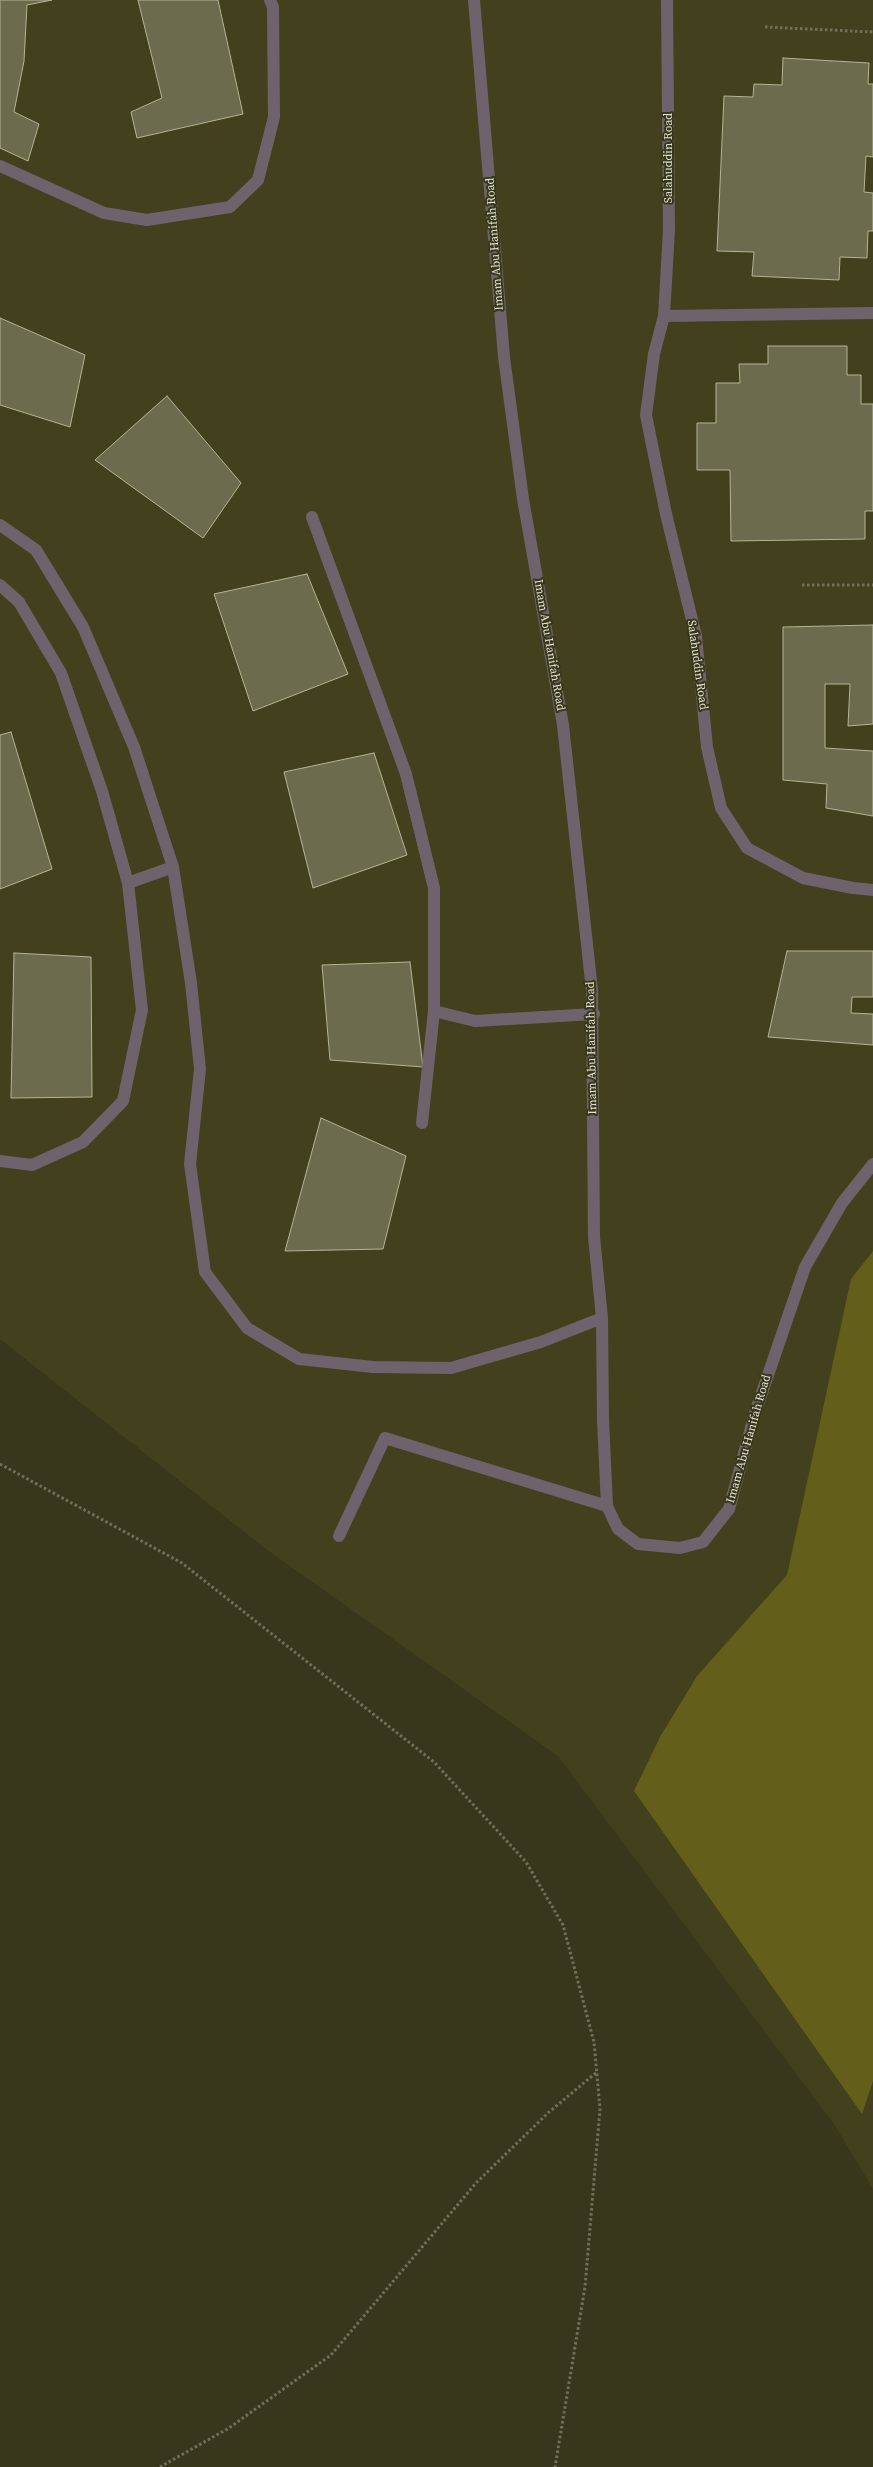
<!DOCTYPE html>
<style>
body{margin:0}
canvas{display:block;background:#38361b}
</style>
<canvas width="873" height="2467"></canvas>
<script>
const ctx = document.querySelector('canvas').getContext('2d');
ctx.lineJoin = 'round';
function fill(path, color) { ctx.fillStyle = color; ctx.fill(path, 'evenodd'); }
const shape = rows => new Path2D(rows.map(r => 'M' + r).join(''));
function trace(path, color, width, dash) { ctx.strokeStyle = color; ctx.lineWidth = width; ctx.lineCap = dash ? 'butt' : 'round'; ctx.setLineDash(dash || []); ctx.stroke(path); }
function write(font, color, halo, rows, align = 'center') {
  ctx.font = font + ' "Source Serif 4",serif'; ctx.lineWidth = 4; ctx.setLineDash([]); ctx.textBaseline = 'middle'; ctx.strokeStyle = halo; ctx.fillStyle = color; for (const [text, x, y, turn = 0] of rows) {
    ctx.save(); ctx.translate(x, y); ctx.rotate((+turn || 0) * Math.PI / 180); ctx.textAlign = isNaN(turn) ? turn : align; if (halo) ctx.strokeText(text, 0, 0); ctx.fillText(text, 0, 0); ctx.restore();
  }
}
const built = shape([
 [0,0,873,0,873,2189,834,2124,558,1756,266,1549,0,1339]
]);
const green = shape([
 [873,1251,873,2081,862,2114,634,1791,660,1737,697,1676,787,1575,851,1279]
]);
const building = shape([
 [0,0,52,0,27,5,24,61,14,112,39,124,28,161,0,148,0,0],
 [138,0,218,0,243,114,137,138,131,112,162,98,138,0],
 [783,58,869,63,868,84,873,84,873,157,866,156,864,192,873,193,873,231,868,231,867,258,840,257,839,280,752,276,754,252,717,251,724,96,753,97,754,84,782,85,783,58],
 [0,318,85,355,70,427,0,405,0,318],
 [768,346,847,346,847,375,861,375,861,404,873,404,873,511,865,511,865,539,731,541,730,470,697,470,697,423,716,423,716,383,740,383,739,364,768,364,768,346],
 [167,396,241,483,203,538,95,460,167,396],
 [307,574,348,674,253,711,214,594,307,574],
 [873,625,873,724,848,726,850,684,825,684,825,748,873,751,873,816,826,808,827,784,783,780,783,627,873,625],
 [11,732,52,869,0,889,0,735,11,732],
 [374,753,407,855,313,888,284,772,374,753],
 [787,951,873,951,873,997,852,997,851,1013,873,1014,873,1045,768,1037,787,951],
 [14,953,91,957,92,1097,11,1098,14,953],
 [410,962,423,1067,330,1060,322,965,410,962],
 [321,1118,406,1156,383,1249,285,1251,321,1118]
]);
const path = shape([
 [765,27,873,32],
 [802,585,873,585],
 [0,1464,182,1563,434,1762,526,1862,563,1925,594,2042,600,2109,585,2287,555,2467],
 [160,2467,229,2428,331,2355,476,2183,549,2112,597,2072]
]);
const lane = shape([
 [339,1536,385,1438,607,1506]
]);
const street = shape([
 [474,0,504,357,523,499,563,725,592,990,594,1237,602,1318,603,1420,607,1506,618,1529,638,1544,680,1548,703,1542,729,1509,755,1413,805,1267,842,1203,873,1164],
 [667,0,669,230,664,316,654,354,646,415,666,514,696,636,707,747,721,808,747,848,803,878,853,888,873,890],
 [0,166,104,213,147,220,230,207,258,180,274,117,273,7,270,0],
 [664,316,873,313],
 [312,517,406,774,434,888,434,1011],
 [0,525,36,550,83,627,134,747,173,867,191,983,200,1069,190,1164,205,1272,247,1328,299,1359,373,1367,451,1368,541,1342,602,1318],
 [0,585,19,602,61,673,102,791,128,883,142,1010,123,1101,83,1142,32,1165,0,1161],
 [128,883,173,867],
 [422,1123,434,1011,475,1021,594,1014]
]);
const streetNames = [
 ["Salahuddin Road",669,158,-90],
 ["Imam Abu Hanifah Road",495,244,-94],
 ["Imam Abu Hanifah Road",549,645,80],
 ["Salahuddin Road",697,665,82],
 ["Imam Abu Hanifah Road",592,1048,-91],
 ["Imam Abu Hanifah Road",749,1439,-74]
];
fill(built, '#43401e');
fill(green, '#635e19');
fill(building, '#6c6b4e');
trace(building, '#b6b496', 1);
trace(path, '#727059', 3, [2.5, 2.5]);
trace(lane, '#6e636c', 12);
trace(street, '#6e636c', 12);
write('12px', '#e3e2d2', '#38361b', streetNames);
</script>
